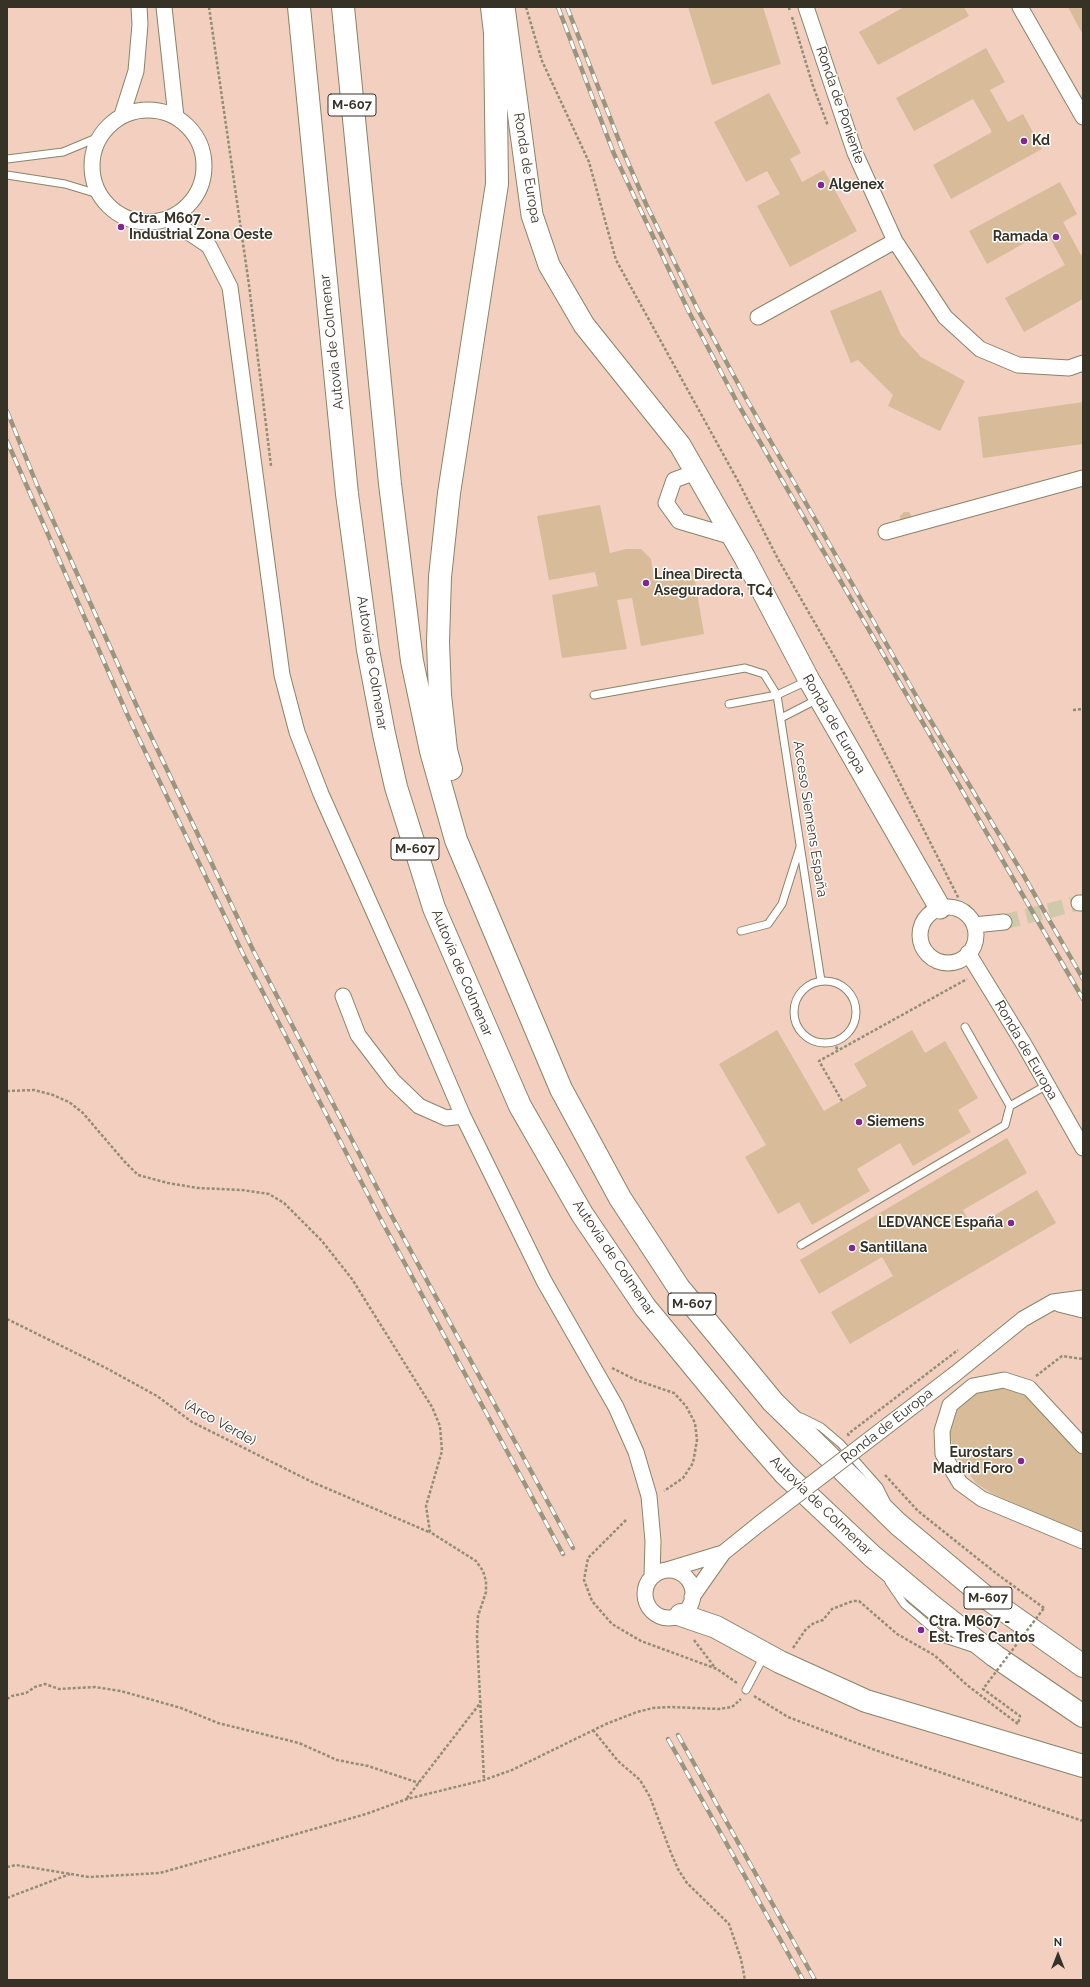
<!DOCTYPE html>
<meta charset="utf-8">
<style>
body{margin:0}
#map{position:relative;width:1090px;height:1987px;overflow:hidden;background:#f5eece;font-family:Raleway,sans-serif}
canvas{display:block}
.frame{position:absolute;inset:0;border:8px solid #363326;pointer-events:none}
.north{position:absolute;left:1038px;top:1935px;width:40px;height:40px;-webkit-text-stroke:3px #fff;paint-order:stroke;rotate:0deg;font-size:11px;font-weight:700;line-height:16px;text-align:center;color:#363326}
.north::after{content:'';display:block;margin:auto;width:14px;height:18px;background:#363326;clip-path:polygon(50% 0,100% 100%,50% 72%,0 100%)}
</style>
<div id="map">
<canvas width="1090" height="1987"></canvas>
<div class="frame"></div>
<div class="north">N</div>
</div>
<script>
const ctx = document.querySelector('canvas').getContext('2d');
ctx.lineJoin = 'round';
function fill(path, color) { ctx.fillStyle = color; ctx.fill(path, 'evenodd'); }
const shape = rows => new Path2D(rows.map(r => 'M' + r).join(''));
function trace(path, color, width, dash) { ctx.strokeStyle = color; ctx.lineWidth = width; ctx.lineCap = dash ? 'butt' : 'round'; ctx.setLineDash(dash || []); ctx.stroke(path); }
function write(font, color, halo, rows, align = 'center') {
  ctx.font = font + ' Raleway,sans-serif'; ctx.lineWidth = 3; ctx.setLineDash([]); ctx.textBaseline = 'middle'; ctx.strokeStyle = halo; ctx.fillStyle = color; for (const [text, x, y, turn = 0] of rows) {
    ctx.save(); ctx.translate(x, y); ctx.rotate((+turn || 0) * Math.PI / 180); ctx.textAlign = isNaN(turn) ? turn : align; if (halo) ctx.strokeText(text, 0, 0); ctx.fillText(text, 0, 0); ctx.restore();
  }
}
const green = shape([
 [7,7,1083,7,1083,1980,7,1980]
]);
const building = shape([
 [688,7,763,7,781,64,712,85],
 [904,7,964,7,969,16,878,65,859,32],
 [1068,7,1083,7,1083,35],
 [986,48,1005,82,990,90,1008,122,1023,114,1042,149,951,199,933,165,992,132,973,99,914,131,896,98],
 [769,93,801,153,790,159,802,182,824,170,857,231,790,267,757,206,780,194,767,171,746,182,714,122],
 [1060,182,1077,214,1063,222,1081,255,1083,254,1083,299,1024,332,1005,298,1065,265,1046,231,987,264,969,231],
 [881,290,901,335,921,357,965,381,940,431,888,406,893,395,858,360,851,363,830,311],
 [1083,402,1083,444,983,458,978,417],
 [600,505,610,553,626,549,641,549,651,559,654,578,693,570,704,634,641,646,632,598,617,600,627,649,562,658,552,595,598,586,595,572,549,580,537,516],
 [904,512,909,512,912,517,900,522,900,516],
 [777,1030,824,1111,867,1086,854,1064,912,1030,925,1053,945,1041,978,1098,958,1110,971,1132,913,1166,900,1143,857,1169,870,1191,812,1225,799,1202,778,1214,745,1157,766,1145,719,1064],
 [1007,1138,1027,1173,963,1210,973,1228,1037,1190,1056,1223,850,1344,831,1312,893,1276,882,1257,819,1294,800,1260],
 [1007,1387,1023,1392,1083,1452,1083,1533,991,1493,976,1483,953,1452,950,1432,957,1411,969,1397,986,1389]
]);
const streetTunnel = shape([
 [1004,922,1079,903]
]);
const path = shape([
 [209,7,249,285,271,466],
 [526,7,542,61,589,162,616,260,738,481,778,559,846,677,959,899],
 [789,7,790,12],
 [792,17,813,86,828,126],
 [1073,710,1083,709],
 [834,1042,838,1051],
 [7,1091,34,1090,53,1095,69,1102,83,1113,124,1161,138,1175,168,1183,198,1188,242,1190,269,1194,284,1203,322,1241,352,1279,432,1407,440,1426,442,1451,426,1506,430,1532,476,1561,483,1571,486,1581,486,1592,478,1616,477,1636,484,1780],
 [842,1101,819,1061,967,979],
 [7,1319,106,1368,157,1396,192,1422,312,1482,429,1532],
 [612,1368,636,1380,674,1393,686,1406,695,1423,697,1440,693,1463,683,1478,664,1491],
 [1036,1376,1062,1356,1083,1359],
 [849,1436,848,1434,958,1350],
 [885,1475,918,1511,997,1574,1044,1608],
 [626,1520,588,1558,584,1580,592,1601,612,1624,641,1641,717,1669,737,1683],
 [694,1640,716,1669],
 [793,1648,806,1629,814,1623,823,1620,832,1609,853,1601,859,1601,897,1634,934,1655,942,1662],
 [754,1696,788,1717,875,1750,1083,1821],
 [7,1699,12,1696,26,1693,35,1687,45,1684,59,1689,95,1687,121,1691,181,1708,218,1723,299,1743,337,1760,368,1766,419,1783],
 [593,1730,618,1761,640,1780,650,1797,671,1853,678,1869,687,1883,729,1924,741,1959,745,1980],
 [407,1798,481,1702],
 [7,1867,16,1865,89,1877,160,1873,366,1814,407,1799,484,1780,512,1770,606,1724,637,1712,653,1708,671,1707,719,1709,732,1707,741,1699],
 [7,1898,70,1874]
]);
const lane = shape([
 [7,159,63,152,99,137],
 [7,175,65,184,98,194],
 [594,695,745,668,764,674,777,695,821,981],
 [729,704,777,695,807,681],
 [781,718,818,699],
 [741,931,768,924,782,904,800,847],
 '794 1012a31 31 0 1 1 62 0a31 31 0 1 1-62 0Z',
 [965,1027,1010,1106],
 [801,1245,1005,1125,1010,1106,1047,1085],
 [801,1417,821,1427,841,1444,879,1487,886,1501],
 [889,1582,904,1604,945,1639,972,1648],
 [746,1690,764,1656]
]);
const street = shape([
 [164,7,176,117],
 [806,7,855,153,895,241,945,317,980,349,1018,365,1069,368,1083,363],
 [1020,7,1083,117],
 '92 166a56 56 0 1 1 112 0a56 56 0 1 1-112 0Z',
 [122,115,136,71,140,24,139,7],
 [169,219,209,246,230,287,282,675,297,732,321,794,415,1004,463,1116,544,1281,616,1407,636,1452,649,1496,653,1541,652,1577],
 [758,317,895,241],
 [696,472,674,480,666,503,679,521,733,537],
 [886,532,1083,478],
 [1079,903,1083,903],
 '920 935a28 28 0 1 1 56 0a28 28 0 1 1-56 0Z',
 [974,925,1004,922],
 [968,953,1025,1046,1083,1148],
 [343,996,358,1035,393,1081,419,1106,446,1118,463,1116],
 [1059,1304,1083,1310],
 [955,1374,1023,1319,1053,1302,1083,1298],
 [1083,1446,1029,1388,1004,1380,973,1386,950,1405,942,1431,943,1454,960,1483,982,1499,1083,1541],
 [667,1570,723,1553],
 '645 1594a24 24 0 1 1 48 0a24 24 0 1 1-48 0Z',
 [692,1597,723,1553,759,1524]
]);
const secondary = shape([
 [504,7,532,215,549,265,584,325,680,445,745,558,809,680,940,908]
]);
const highway = shape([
 [299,7,347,494,368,650,384,734,396,787,434,908,520,1106,582,1214,645,1307,748,1432,785,1474,872,1556,933,1607,995,1656,1083,1716],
 [343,7,390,484,412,661,431,751,456,840,561,1089,620,1198,679,1288,773,1402,898,1524,984,1596,1083,1666],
 [451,769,446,750,440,695,438,642,440,577,449,493,497,184,495,33,492,7],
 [681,1615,716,1627,780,1662,866,1701,1083,1766]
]);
const rail = shape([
 [558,7,614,154,689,312,738,404,1083,999],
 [567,7,623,151,646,204,697,308,747,400,923,708,1024,876,1083,979],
 [7,411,37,485,139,711,254,952,389,1211,573,1548],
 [7,441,127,714,243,954,379,1216,563,1554],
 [678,1735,815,1980],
 [668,1739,803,1980]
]);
const pathBridge = shape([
 [942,1662,967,1685,1018,1724,1020,1716,983,1689,1044,1608]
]);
const streetBridge = shape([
 [759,1524,955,1374]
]);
const markers = [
 [1024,141,4,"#842691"],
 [821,185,4,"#842691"],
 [121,227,4,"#842691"],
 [1056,237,4,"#842691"],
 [646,583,4,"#842691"],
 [859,1122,4,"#842691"],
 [1011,1223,4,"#842691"],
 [852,1248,4,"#842691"],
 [1021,1461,4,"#842691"],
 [921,1630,4,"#842691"]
];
const shields = [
 [352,105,48],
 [415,849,48],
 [692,1304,48],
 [988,1598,48]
];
const shieldNames = [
 ["M-607",352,105],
 ["M-607",415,849],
 ["M-607",692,1304],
 ["M-607",988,1598]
];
const streetNames = [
 ["Ronda de Poniente",840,105,71],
 ["Ronda de Europa",527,168,81],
 ["Autovía de Colmenar",332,342,-96],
 ["Autovía de Colmenar",372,663,81],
 ["Ronda de Europa",834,724,60],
 ["Acceso Siemens España",810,819,81],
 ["Autovía de Colmenar",462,973,67],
 ["Ronda de Europa",1026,1050,60],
 ["Autovía de Colmenar",614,1258,56],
 ["(Arco Verde)",220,1423,29],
 ["Ronda de Europa",887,1426,-38],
 ["Autovía de Colmenar",821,1506,44]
];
const poiNames = [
 ["Kd",1032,141],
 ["Algenex",829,185],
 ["Ctra. M607 -",129,219],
 ["Industrial Zona Oeste",129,235],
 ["Ramada",1048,237,"right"],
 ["Línea Directa",654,575],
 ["Aseguradora, TC4",654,591],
 ["Siemens",867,1122],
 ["LEDVANCE España",1003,1223,"right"],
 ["Santillana",860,1248],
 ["Eurostars",1013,1453,"right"],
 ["Madrid Foro",1013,1469,"right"],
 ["Ctra. M607 -",929,1622],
 ["Est. Tres Cantos",929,1638]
];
fill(green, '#f3cfc0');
fill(building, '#d8bb99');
trace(streetTunnel, '#cfc9ac', 15, [15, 8]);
trace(lane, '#8a8467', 9);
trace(street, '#8a8467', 17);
trace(secondary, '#8a8467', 23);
trace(highway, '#8a8467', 24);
trace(path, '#928d77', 2.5, [3, 2]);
trace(lane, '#fff', 7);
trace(street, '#fff', 15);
trace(secondary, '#fff', 21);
trace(highway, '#fff', 22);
trace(rail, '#9a957e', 4.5);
trace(rail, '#fff', 3, [9]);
trace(streetBridge, '#8a8467', 17, []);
trace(pathBridge, '#928d77', 2.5, [3, 2]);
trace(streetBridge, '#fff', 15);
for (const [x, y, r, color] of markers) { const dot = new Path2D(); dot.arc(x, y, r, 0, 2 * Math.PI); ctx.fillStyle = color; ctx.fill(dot); trace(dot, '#fff', 1.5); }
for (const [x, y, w] of shields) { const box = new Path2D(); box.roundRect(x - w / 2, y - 11, w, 22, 3); ctx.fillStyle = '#fff'; ctx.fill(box); trace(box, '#363326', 1); }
write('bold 13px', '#363326', null, shieldNames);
write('14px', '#363326', '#fff', streetNames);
write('bold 14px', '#363326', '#fff', poiNames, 'left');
</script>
